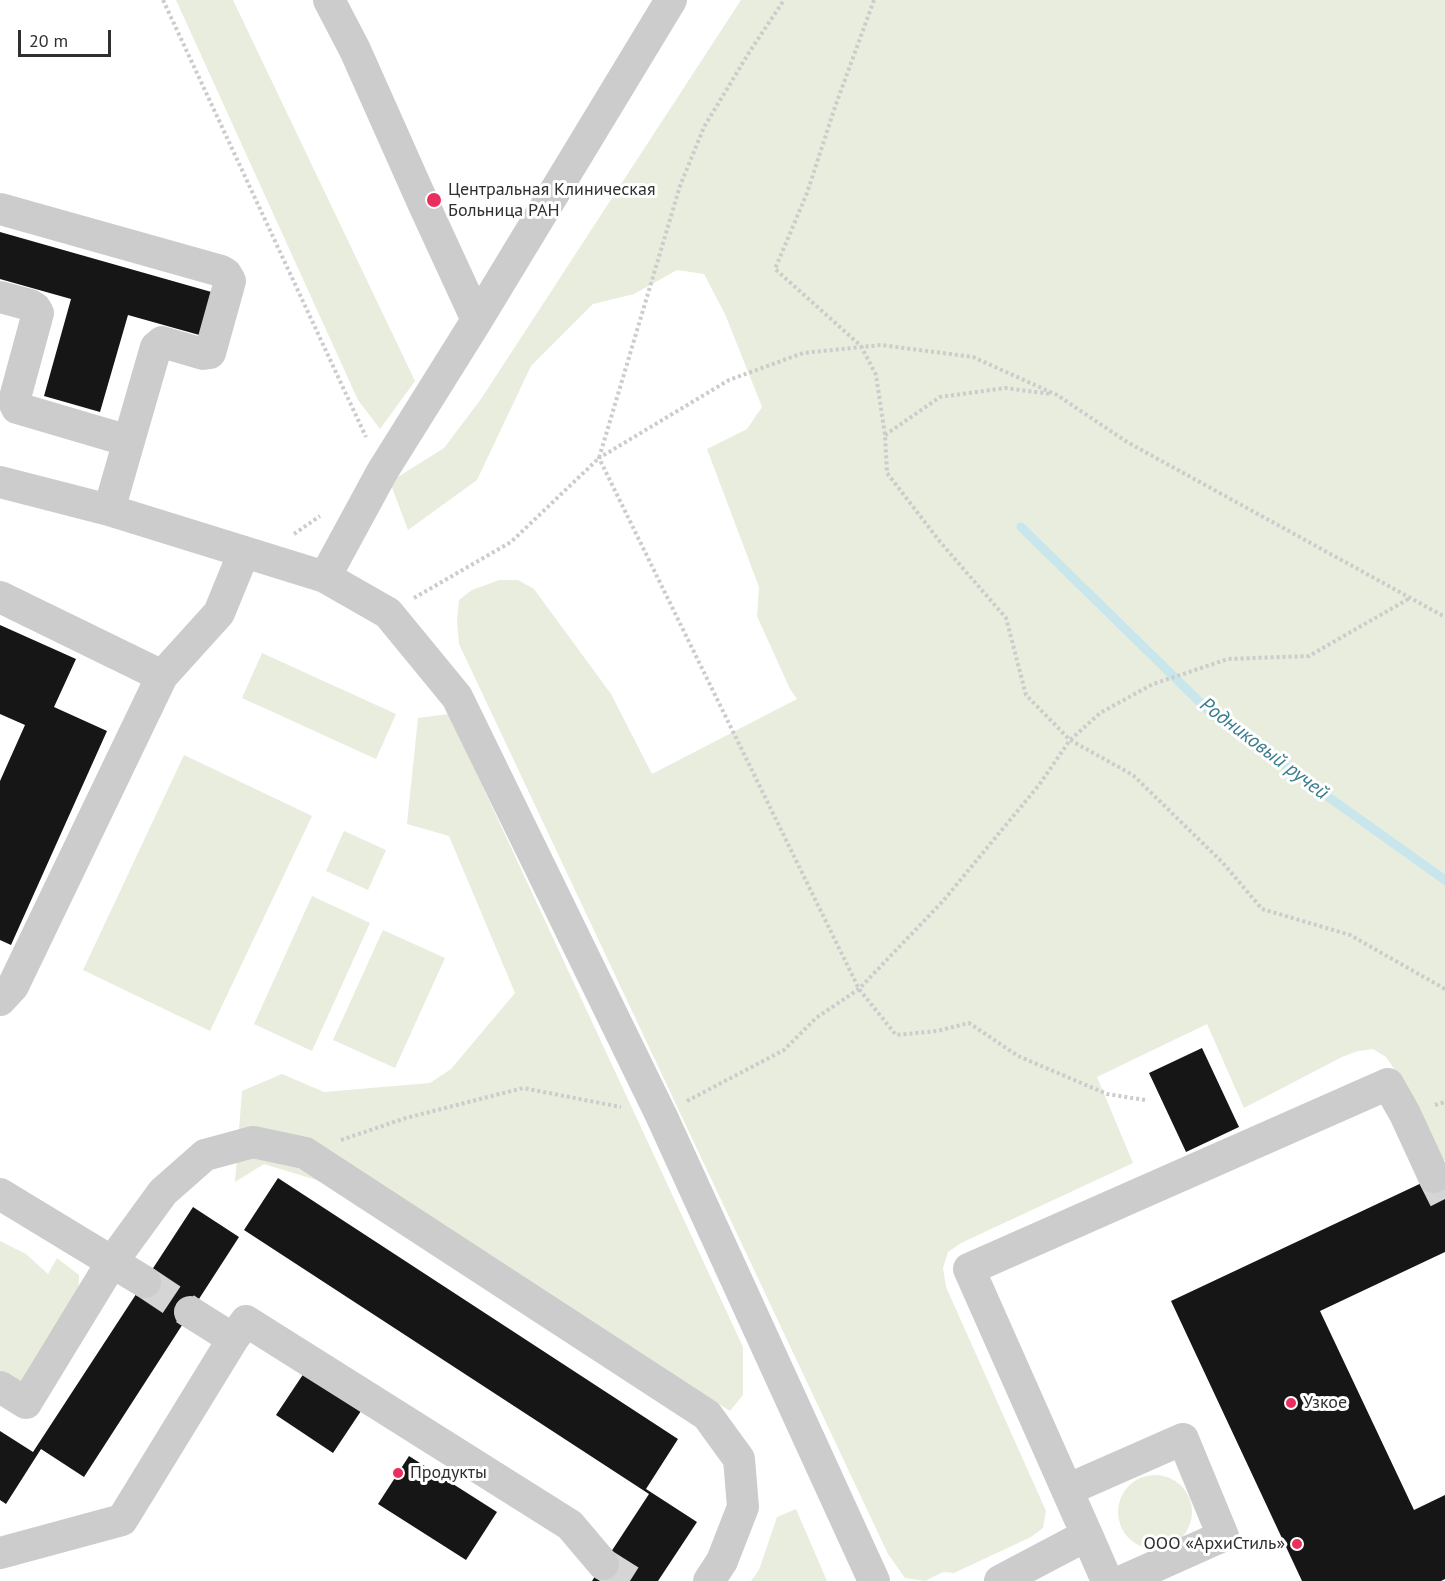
<!DOCTYPE html>
<meta charset="utf-8">
<style>
body{margin:0}
#map{position:relative;width:1445px;height:1581px;overflow:hidden;background:#fff;font-family:"PT Sans",sans-serif}
canvas{display:block}
.scale{position:absolute;left:18px;top:30px;width:93px;height:27px;box-sizing:border-box;border:3px solid #2f2f2f;border-top:0;padding-left:8px;font-size:18px;line-height:21px;white-space:nowrap;color:#2f2f2f;-webkit-text-stroke:4px #fff;paint-order:stroke}
</style>
<div id="map">
<canvas width="1445" height="1581"></canvas>
<div class="scale">20 m</div>
</div>
<script>
const ctx = document.querySelector('canvas').getContext('2d');
ctx.lineJoin = 'round';
function fill(path, color) { ctx.fillStyle = color; ctx.fill(path, 'evenodd'); }
const shape = rows => new Path2D(rows.map(r => 'M' + r).join(''));
function trace(path, color, width, dash) { ctx.strokeStyle = color; ctx.lineWidth = width; ctx.lineCap = dash ? 'butt' : 'round'; ctx.setLineDash(dash || []); ctx.stroke(path); }
function write(font, color, halo, rows, align = 'center') {
  ctx.font = font + ' "PT Sans",sans-serif'; ctx.lineWidth = 6; ctx.setLineDash([]); ctx.textBaseline = 'middle'; ctx.strokeStyle = halo; ctx.fillStyle = color; for (const [text, x, y, turn = 0] of rows) {
    ctx.save(); ctx.translate(x, y); ctx.rotate((+turn || 0) * Math.PI / 180); ctx.textAlign = isNaN(turn) ? turn : align; if (halo) ctx.strokeText(text, 0, 0); ctx.fillText(text, 0, 0); ctx.restore();
  }
}
const green = shape([
 [176,0,233,0,415,381,380,429,358,400],
 [741,0,1445,0,1445,1160,1440,1163,1397,1073,1386,1057,1373,1049,1358,1051,1342,1057,1244,1108,1207,1024,1097,1077,1133,1163,961,1243,948,1252,943,1268,946,1287,1046,1511,1043,1528,1031,1537,954,1573,943,1572,925,1581,905,1578,888,1554,459,644,457,620,459,600,472,590,499,580,518,580,534,589,611,694,652,774,797,699,790,689,757,616,759,587,707,449,747,429,762,407,725,314,704,274,677,270,634,294,593,304,531,366,477,480,408,530,390,482,444,448,481,399],
 [262,653,396,714,376,759,242,698],
 [449,714,743,1347,743,1395,730,1411,408,1208,264,1164,235,1182,242,1091,282,1074,324,1092,430,1083,451,1069,515,993,449,836,407,824,418,718],
 [184,755,312,816,210,1031,83,970],
 [344,831,386,850,368,890,326,871],
 [312,896,370,923,312,1051,254,1024],
 [383,930,445,958,395,1068,333,1040],
 [0,1241,26,1254,48,1274,57,1258,79,1275,78,1309,23,1392,0,1378],
 '1118 1512a37 37 0 1 1 74 0a37 37 0 1 1-74 0Z',
 [796,1509,827,1581,751,1581,759,1570,777,1517]
]);
const stream = shape([
 [1021,527,1212,714,1445,880]
]);
const building = shape([
 [0,232,222,295,210,338,128,315,100,412,44,396,71,299,0,279],
 [0,625,76,659,54,707,107,731,11,945,0,940,0,781,25,725,0,714],
 [1202,1048,1239,1127,1186,1152,1149,1073],
 [1445,1172,1445,1252,1320,1311,1414,1510,1445,1495,1445,1579,1441,1581,1302,1581,1171,1301],
 [278,1178,678,1439,646,1489,697,1522,658,1581,592,1581,649,1494,244,1230],
 [193,1207,239,1237,84,1477,41,1449,6,1504,0,1500,0,1431,33,1452],
 [304,1373,361,1411,333,1453,276,1415],
 [409,1456,497,1512,466,1560,378,1504]
]);
const minorTunnel = shape([
 [1434,1177,1445,1199],
 [145,1282,190,1312],
 [603,1564,630,1581]
]);
const path = shape([
 [163,0,366,437],
 [874,0,835,107,807,193,775,269,861,346,876,375,885,435,887,473,941,543,1006,618,1026,695,1070,740,1133,775,1223,863,1262,909,1350,935,1445,989],
 [885,435,940,397,1005,388,1051,394],
 [294,534,320,516],
 [414,598,511,542,599,458,680,186,704,127,750,51,784,0],
 [1145,1100,1107,1094,1018,1056,969,1023,937,1031,896,1035,859,989,599,458,729,380,803,353,881,345,973,357,1057,395,1127,442,1445,617],
 [687,1101,784,1050,816,1018,859,989,943,901,1039,785,1070,740,1100,713,1153,684,1228,659,1309,656,1410,598],
 [1435,1105,1445,1102],
 [341,1140,406,1118,523,1088,621,1107]
]);
const minor = shape([
 [0,209,221,271,226,274,230,281,210,353,203,354,162,342,156,347,109,510],
 [0,297,30,305,35,308,38,313,16,394,14,402,17,408,129,441],
 [477,320,671,0],
 [0,482,109,510,325,577,388,613,457,697,661,1115,874,1581],
 [325,577,382,472,477,320,424,205,355,50,329,0],
 [0,597,162,676,13,986,0,1000],
 [162,676,219,613,244,552],
 [0,1194,145,1282],
 [190,1312,233,1339,246,1321,570,1525,603,1564],
 [0,1387,26,1403,112,1262,163,1192,205,1155,253,1142,305,1153,707,1415,739,1459,743,1507,722,1561,709,1581],
 [1067,1490,1183,1439,1223,1536,1122,1581],
 [1087,1535,1107,1581],
 [0,1553,122,1520,233,1339],
 [1000,1581,1087,1535,969,1269,1388,1084,1405,1114,1434,1177]
]);
const markers = [
 [434,200,8,"#ea2e5e"],
 [1291,1403,6,"#ea2e5e"],
 [398,1473,6,"#ea2e5e"],
 [1297,1544,6,"#ea2e5e"]
];
const poiNames = [
 ["Центральная Клиническая",448,190],
 ["Больница РАН",448,211],
 ["Узкое",1303,1403],
 ["Продукты",410,1473],
 ["ООО «АрхиСтиль»",1285,1544,"right"]
];
const waterNames = [
 ["Родниковый ручей",1264,749,37]
];
fill(green, '#e8eddd');
trace(stream, '#c9e6ed', 9);
fill(building, '#161616');
trace(minorTunnel, '#d5d5d5', 32, [32, 16]);
trace(path, '#ccc', 4, [3, 3]);
trace(minor, '#ccc', 32);
for (const [x, y, r, color] of markers) { const dot = new Path2D(); dot.arc(x, y, r, 0, 2 * Math.PI); ctx.fillStyle = color; ctx.fill(dot); trace(dot, '#fff', 2); }
write('18px', '#2f2f2f', '#fff', poiNames, 'left');
write('italic 20px', '#387c8d', '#fff', waterNames);
</script>
